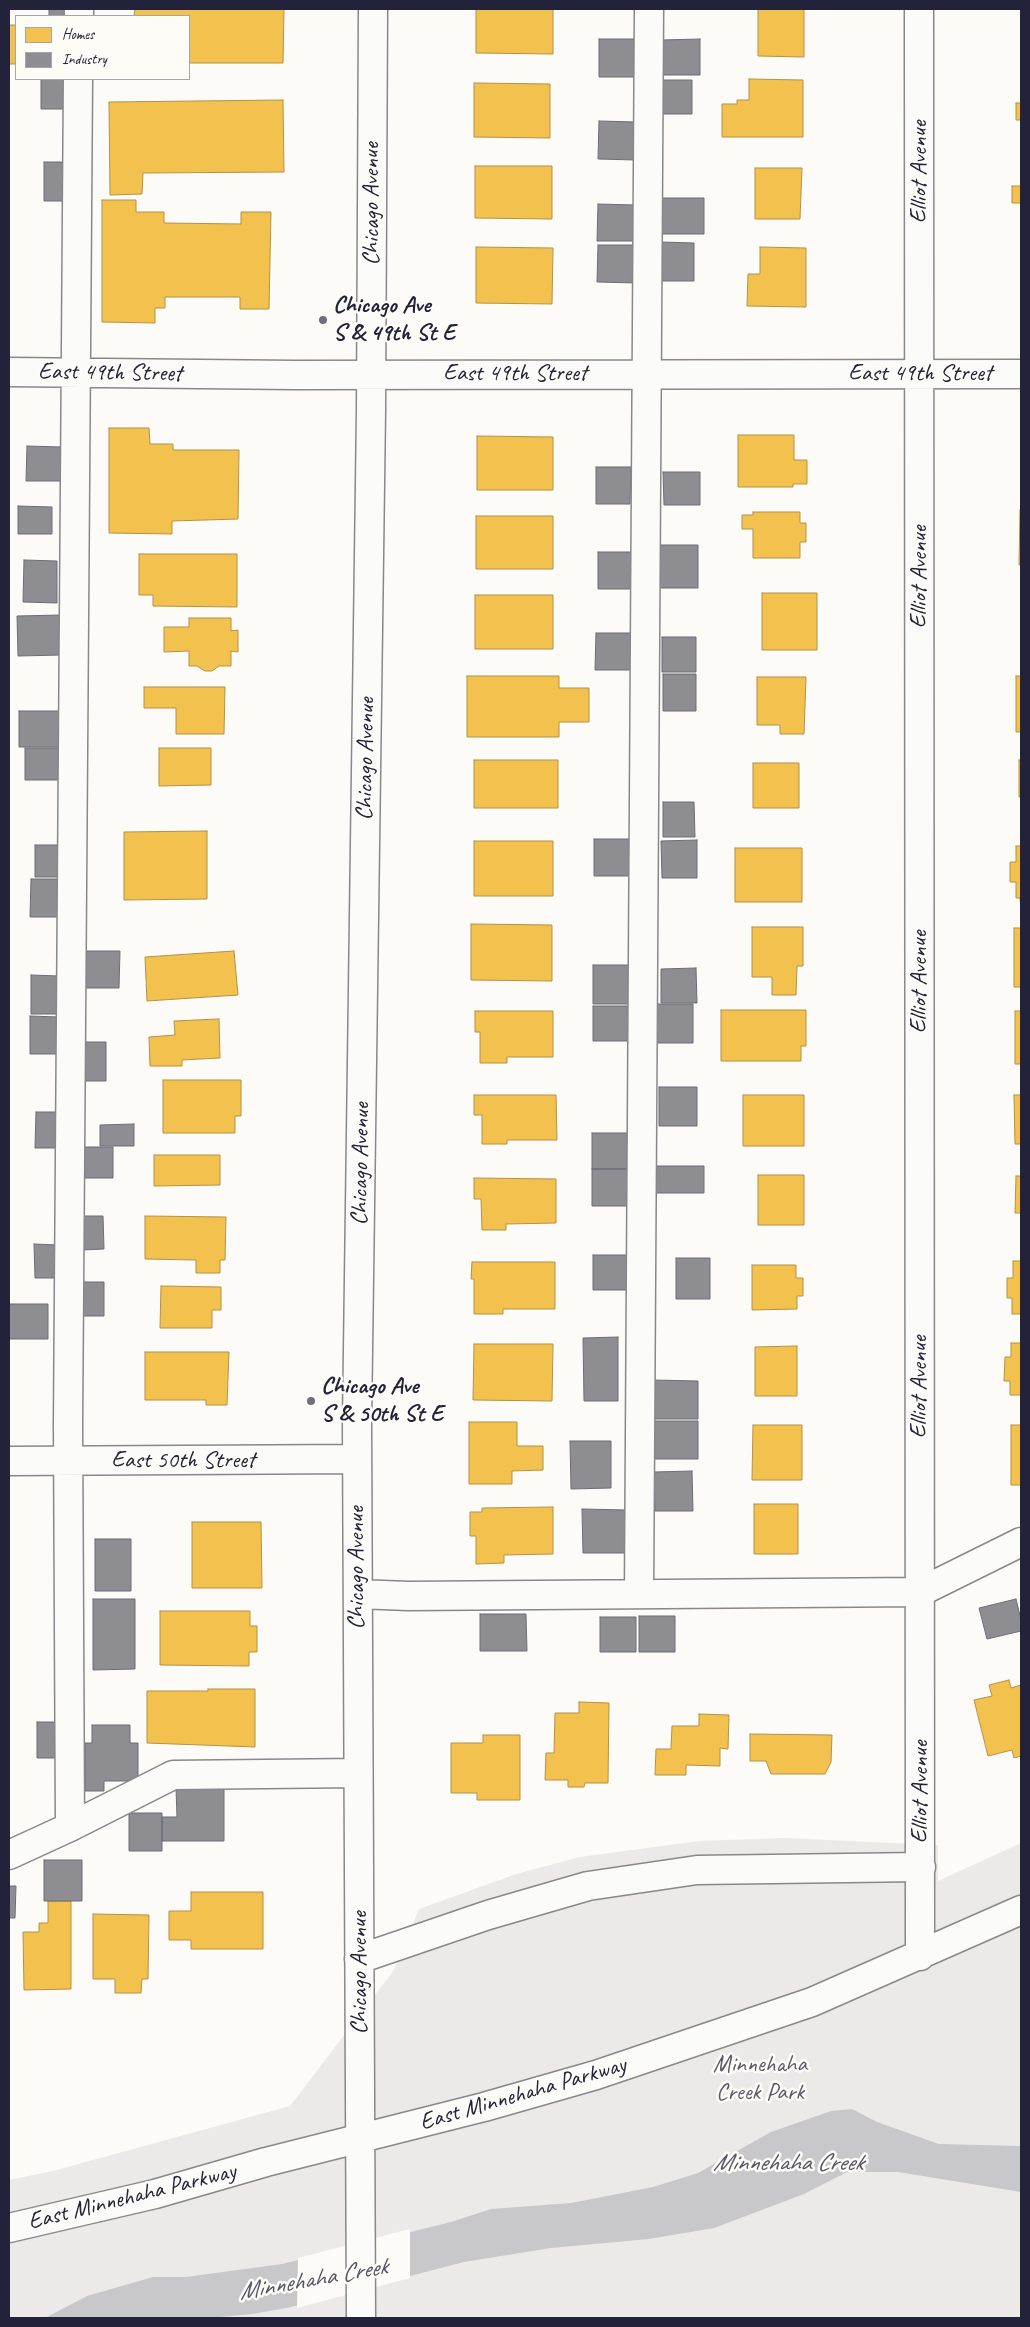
<!DOCTYPE html>
<style>
body{margin:0}
#map{position:relative;width:1030px;height:2327px;overflow:hidden;background:#fcfbf8;font-family:Caveat,sans-serif}
canvas{display:block}
.frame{position:absolute;inset:0;border:10px solid #22223b;pointer-events:none}
.legend{position:absolute;left:15px;top:15px;width:175px;height:65px;box-sizing:border-box;background:#fdfcf7;border:1px solid #a5a5ac;margin:0;padding:6px 9px;list-style:none;font-size:15px;color:#22223b}
.legend li{display:flex;align-items:center;gap:10px;height:25px}
.legend b{width:25px;border:1px solid #a5a5ac}
</style>
<div id="map">
<canvas width="1030" height="2327"></canvas>
<div class="frame"></div>
<ul class="legend">
<li><b style="height:14px;background:#f2c14e"></b>Homes</li>
<li><b style="height:14px;background:#8d8d92"></b>Industry</li>
</ul>
</div>
<script>
const ctx = document.querySelector('canvas').getContext('2d');
ctx.lineJoin = 'round';
function fill(path, color) { ctx.fillStyle = color; ctx.fill(path, 'evenodd'); }
const shape = rows => new Path2D(rows.map(r => 'M' + r).join(''));
function trace(path, color, width, dash) { ctx.strokeStyle = color; ctx.lineWidth = width; ctx.lineCap = dash ? 'butt' : 'round'; ctx.setLineDash(dash || []); ctx.stroke(path); }
function write(font, color, halo, rows, align = 'center') {
  ctx.font = font + ' Caveat,sans-serif'; ctx.lineWidth = 5; ctx.setLineDash([]); ctx.textBaseline = 'middle'; ctx.strokeStyle = halo; ctx.fillStyle = color; for (const [text, x, y, turn = 0] of rows) {
    ctx.save(); ctx.translate(x, y); ctx.rotate((+turn || 0) * Math.PI / 180); ctx.textAlign = isNaN(turn) ? turn : align; if (halo) ctx.strokeText(text, 0, 0); ctx.fillText(text, 0, 0); ctx.restore();
  }
}
const green = shape([
 [784,1838,938,1845,938,1881,1021,1843,1021,2318,9,2318,9,2180,53,2171,290,2106,394,1970,419,1909,516,1874,580,1857,699,1841]
]);
const water = shape([
 [852,2109,877,2122,939,2144,1021,2146,1021,2192,898,2172,847,2172,804,2194,714,2228,649,2239,551,2248,464,2262,287,2308,252,2314,208,2318,45,2318,87,2296,153,2277,186,2277,282,2264,451,2222,491,2209,571,2203,653,2187,698,2173,771,2132,831,2111]
]);
const pier = shape([
 [410,2229,410,2278,297,2308,298,2258]
]);
const homes = shape([
 [135,9,284,9,283,63,189,63,189,16,134,16,135,9],
 [476,9,553,9,553,54,476,53,476,9],
 [758,9,804,9,804,57,758,56,758,9],
 [9,25,16,25,16,64,9,64,9,25],
 [749,79,803,80,803,137,722,137,722,104,737,104,737,100,749,100,749,79],
 [474,83,550,84,550,138,474,137,474,83],
 [283,100,284,172,143,173,142,194,110,195,109,102,283,100],
 [1016,103,1021,103,1021,120,1016,120,1016,103],
 [475,166,552,166,552,219,475,218,475,166],
 [755,168,802,168,800,219,755,219,755,168],
 [1012,186,1021,186,1021,203,1012,203,1012,186],
 [102,200,136,200,136,212,164,212,164,223,241,224,241,212,271,212,269,309,240,309,240,297,165,297,165,308,155,308,155,323,102,322,102,200],
 [476,247,553,248,552,304,476,303,476,247],
 [760,247,806,248,806,307,747,306,748,274,760,274,760,247],
 [109,428,149,428,150,444,173,444,173,450,239,450,238,519,172,521,172,534,109,533,109,428],
 [738,435,794,435,794,460,807,460,807,484,793,484,793,487,738,487,738,435],
 [477,436,553,437,553,490,477,490,477,436],
 [1020,510,1021,510,1021,565,1019,565,1020,510],
 [753,512,800,512,800,523,806,523,806,542,800,542,800,558,753,558,753,529,742,529,742,515,753,515,753,512],
 [476,516,553,516,553,569,476,569,476,516],
 [139,554,237,554,237,607,153,606,153,595,139,595,139,554],
 [762,593,817,593,817,650,762,650,762,593],
 [475,595,553,595,553,649,475,649,475,595],
 [189,618,231,618,231,631,238,630,238,652,231,651,231,666,219,666,212,671,205,671,197,666,189,666,189,651,164,652,164,627,189,627,189,618],
 [467,676,559,676,559,688,589,688,589,722,559,722,559,737,467,737,467,676],
 [1016,676,1021,676,1021,732,1016,732,1016,676],
 [757,677,806,677,804,734,780,734,780,725,757,725,757,677],
 [144,687,225,687,224,734,176,734,176,708,144,708,144,687],
 [159,748,211,748,211,785,159,786,159,748],
 [474,760,558,760,558,808,474,808,474,760],
 [1019,760,1021,760,1021,797,1019,797,1019,760],
 [753,763,799,763,799,808,753,808,753,763],
 [207,831,207,899,124,900,124,832,207,831],
 [474,841,553,841,553,896,474,896,474,841],
 [1016,846,1021,846,1021,911,1020,898,1016,898,1016,882,1010,882,1010,862,1016,862,1016,846],
 [735,848,802,848,802,902,735,902,735,848],
 [471,924,552,925,552,981,471,980,471,924],
 [752,927,803,927,803,966,797,966,796,995,772,995,772,977,752,977,752,927],
 [1014,928,1021,928,1021,987,1014,987,1014,928],
 [234,951,238,995,147,1001,145,957,234,951],
 [721,1010,806,1010,806,1046,801,1046,801,1061,721,1061,721,1010],
 [475,1011,553,1011,553,1057,507,1057,507,1063,480,1063,480,1032,475,1032,475,1011],
 [1015,1011,1021,1011,1021,1064,1015,1064,1015,1011],
 [219,1019,220,1058,182,1060,182,1066,150,1066,149,1037,175,1035,174,1021,219,1019],
 [163,1080,241,1080,241,1116,235,1116,235,1133,163,1133,163,1080],
 [474,1095,556,1095,557,1140,507,1140,507,1144,482,1144,482,1115,474,1115,474,1095],
 [743,1095,804,1095,804,1146,743,1146,743,1095],
 [1014,1095,1021,1095,1021,1144,1015,1144,1014,1095],
 [154,1155,220,1155,220,1185,154,1186,154,1155],
 [758,1175,804,1175,804,1225,758,1225,758,1175],
 [1016,1176,1021,1176,1021,1213,1015,1213,1016,1176],
 [474,1178,556,1179,556,1223,506,1224,506,1230,482,1230,481,1199,474,1199,474,1178],
 [145,1216,226,1217,225,1260,220,1260,220,1273,196,1273,196,1260,145,1259,145,1216],
 [1013,1261,1021,1261,1021,1314,1012,1314,1012,1298,1007,1298,1007,1278,1013,1278,1013,1261],
 [472,1262,555,1262,555,1309,503,1309,503,1314,474,1314,474,1279,471,1279,472,1262],
 [752,1265,796,1265,796,1278,803,1278,803,1296,797,1296,797,1309,752,1310,752,1265],
 [161,1286,221,1287,221,1310,212,1310,212,1328,160,1328,161,1286],
 [1011,1343,1021,1343,1021,1395,1010,1395,1010,1381,1004,1381,1005,1357,1011,1357,1011,1343],
 [474,1344,553,1344,552,1401,473,1400,474,1344],
 [797,1346,797,1396,755,1396,755,1347,797,1346],
 [145,1352,229,1352,227,1405,206,1405,206,1400,145,1400,145,1352],
 [469,1422,517,1422,517,1446,543,1446,543,1470,512,1471,512,1484,469,1484,469,1422],
 [753,1425,802,1425,802,1480,752,1480,753,1425],
 [1011,1425,1021,1425,1021,1485,1011,1485,1011,1425],
 [754,1504,798,1504,798,1554,754,1554,754,1504],
 [553,1507,553,1554,504,1555,504,1563,476,1564,476,1536,470,1536,470,1512,482,1512,482,1508,553,1507],
 [192,1522,261,1522,262,1588,192,1588,192,1522],
 [160,1611,250,1611,250,1626,257,1626,257,1652,249,1652,249,1666,160,1665,160,1611],
 [1009,1680,1011,1688,1021,1685,1021,1756,1014,1758,1012,1750,988,1756,974,1700,992,1696,989,1685,1009,1680],
 [208,1689,255,1689,255,1747,147,1743,147,1691,208,1691,208,1689],
 [579,1702,609,1703,608,1783,585,1783,584,1787,568,1787,568,1780,545,1780,546,1753,554,1753,555,1713,579,1713,579,1702],
 [699,1714,729,1715,728,1749,720,1748,720,1766,686,1765,686,1775,655,1775,656,1749,671,1749,672,1726,699,1726,699,1714],
 [750,1734,832,1735,831,1762,825,1774,771,1774,766,1761,750,1761,750,1734],
 [483,1735,520,1735,520,1800,477,1800,477,1793,451,1793,451,1743,483,1743,483,1735],
 [191,1892,263,1892,263,1949,191,1949,191,1940,169,1940,169,1911,191,1911,191,1892],
 [48,1901,71,1901,71,1989,24,1990,23,1932,39,1932,39,1923,48,1923,48,1901],
 [93,1914,149,1915,148,1979,142,1979,141,1993,115,1993,115,1979,93,1979,93,1914]
]);
const industry = shape([
 [49,9,65,9,65,16,49,16,49,9],
 [599,39,637,39,637,77,599,77,599,39],
 [700,39,700,75,661,75,661,40,700,39],
 [41,79,68,79,68,109,41,109,41,79],
 [657,80,692,80,692,114,657,114,657,80],
 [599,121,636,122,635,160,598,159,599,121],
 [44,162,68,162,68,201,44,201,44,162],
 [658,198,704,198,704,234,658,234,658,198],
 [598,204,635,205,634,241,597,241,598,204],
 [661,242,694,243,694,281,661,281,661,242],
 [598,245,636,245,636,283,597,282,598,245],
 [27,446,61,447,61,481,26,481,27,446],
 [596,467,631,467,630,504,596,504,596,467],
 [663,472,700,472,700,505,664,505,663,472],
 [18,506,52,507,52,534,18,534,18,506],
 [657,545,698,545,698,588,657,588,657,545],
 [598,552,633,552,633,589,598,589,598,552],
 [24,560,57,561,57,603,23,602,24,560],
 [61,615,62,655,18,656,17,616,61,615],
 [596,633,632,633,632,670,595,670,596,633],
 [662,637,696,637,696,672,662,672,662,637],
 [663,674,696,674,696,711,663,711,663,674],
 [19,711,62,711,62,747,19,747,19,711],
 [25,748,59,748,59,780,25,780,25,748],
 [663,802,694,802,695,837,663,837,663,802],
 [594,839,631,839,631,876,594,876,594,839],
 [697,840,697,878,662,878,661,841,697,840],
 [35,845,59,845,58,877,35,877,35,845],
 [31,879,59,879,59,917,30,917,31,879],
 [84,951,120,951,119,988,84,988,84,951],
 [593,965,630,965,630,1004,593,1004,593,965],
 [696,968,697,1003,661,1003,661,969,696,968],
 [31,975,59,976,59,1014,31,1014,31,975],
 [656,1004,693,1004,693,1043,656,1043,656,1004],
 [593,1006,630,1006,630,1041,593,1041,593,1006],
 [30,1016,59,1017,58,1054,30,1054,30,1016],
 [84,1042,106,1042,106,1081,84,1081,84,1042],
 [659,1087,697,1087,697,1126,659,1126,659,1087],
 [36,1112,57,1112,57,1148,35,1148,36,1112],
 [134,1124,134,1146,100,1146,100,1125,134,1124],
 [592,1133,629,1133,629,1169,592,1169,592,1133],
 [82,1147,113,1147,113,1178,82,1178,82,1147],
 [654,1166,704,1166,704,1193,655,1193,654,1166],
 [592,1169,629,1169,628,1206,592,1206,592,1169],
 [82,1216,103,1216,104,1249,82,1250,82,1216],
 [34,1244,58,1245,58,1278,35,1278,34,1244],
 [593,1255,628,1255,628,1290,593,1290,593,1255],
 [676,1258,710,1258,710,1299,676,1299,676,1258],
 [80,1282,104,1282,104,1316,80,1316,80,1282],
 [9,1304,48,1304,48,1339,9,1339,9,1304],
 [618,1337,618,1401,584,1401,583,1338,618,1337],
 [653,1380,698,1381,698,1419,653,1419,653,1380],
 [653,1421,698,1421,698,1459,654,1459,653,1421],
 [570,1441,611,1441,611,1488,571,1489,570,1441],
 [692,1471,693,1511,655,1511,654,1472,692,1471],
 [582,1509,627,1510,627,1553,583,1553,582,1509],
 [95,1539,131,1539,131,1591,95,1591,95,1539],
 [93,1599,135,1599,135,1669,93,1670,93,1599],
 [1016,1599,1021,1620,1021,1631,987,1639,979,1608,1016,1599],
 [480,1614,526,1614,527,1651,480,1651,480,1614],
 [639,1616,675,1616,675,1652,639,1652,639,1616],
 [600,1617,636,1617,636,1652,600,1652,600,1617],
 [37,1722,60,1722,60,1758,37,1758,37,1722],
 [92,1725,130,1725,130,1743,138,1743,138,1781,104,1781,104,1791,85,1791,85,1743,92,1743,92,1725],
 [176,1788,224,1788,224,1841,162,1841,162,1817,177,1817,176,1788],
 [129,1813,162,1813,162,1851,129,1851,129,1813],
 [44,1860,82,1860,82,1901,44,1901,44,1860],
 [9,1886,16,1886,15,1918,9,1918,9,1886]
]);
const minor = shape([
 [919,9,920,1956],
 [79,16,79,9],
 [78,79,68,1422,70,1827,173,1775,358,1773],
 [9,372,294,375,1021,374],
 [9,1461,357,1459],
 [639,1593,649,9],
 [358,1594,408,1596,920,1592,1021,1542],
 [9,1855,70,1827],
 [359,1959,488,1915,588,1886,697,1870,921,1867],
 [9,2228,155,2194,266,2162,484,2107,596,2075,812,2002,1021,1910],
 [361,2318,357,1422,371,411,373,9]
]);
const markers = [
 [323,320,5,"#6e6e7d"],
 [311,1401,5,"#6e6e7d"]
];
const streetNames = [
 ["Elliot Avenue",920,172,-90],
 ["Chicago Avenue",372,204,-90],
 ["East 49th Street",110,373,1],
 ["East 49th Street",515,374],
 ["East 49th Street",920,374],
 ["Elliot Avenue",920,577,-90],
 ["Chicago Avenue",366,759,-89],
 ["Elliot Avenue",920,982,-90],
 ["Chicago Avenue",361,1164,-89],
 ["Elliot Avenue",920,1387,-90],
 ["East 50th Street",183,1461],
 ["Chicago Avenue",357,1568,-90],
 ["Elliot Avenue",921,1792,-90],
 ["Chicago Avenue",360,1973,-90],
 ["East Minnehaha Parkway",523,2094,-16],
 ["East Minnehaha Parkway",132,2197,-14]
];
const poiNames = [
 ["Chicago Ave",333,306],
 ["S & 49th St E",333,334],
 ["Chicago Ave",321,1387],
 ["S & 50th St E",321,1415]
];
const parkNames = [
 ["Minnehaha",760,2065],
 ["Creek Park",760,2093]
];
const waterNames = [
 ["Minnehaha Creek",788,2163],
 ["Minnehaha Creek",313,2280,-10]
];
fill(green, '#ebeae8');
fill(water, '#c8c8ca');
fill(pier, '#fcfbf8');
fill(homes, '#f2c14e');
trace(homes, '#b49148', 1);
fill(industry, '#8d8d92');
trace(industry, '#6d6d78', 1);
trace(minor, '#88888c', 31);
trace(minor, '#fbfbf9', 28);
for (const [x, y, r, color] of markers) { const dot = new Path2D(); dot.arc(x, y, r, 0, 2 * Math.PI); ctx.fillStyle = color; ctx.fill(dot); trace(dot, '#fdfcf7', 2); }
write('24px', '#22223b', '#fdfcf7', streetNames);
write('bold 24px', '#22223b', '#fdfcf7', poiNames, 'left');
write('24px', '#5a5a6b', '#fdfcf7', parkNames);
write('italic 25px', '#545466', '#fdfcf7', waterNames);
</script>
